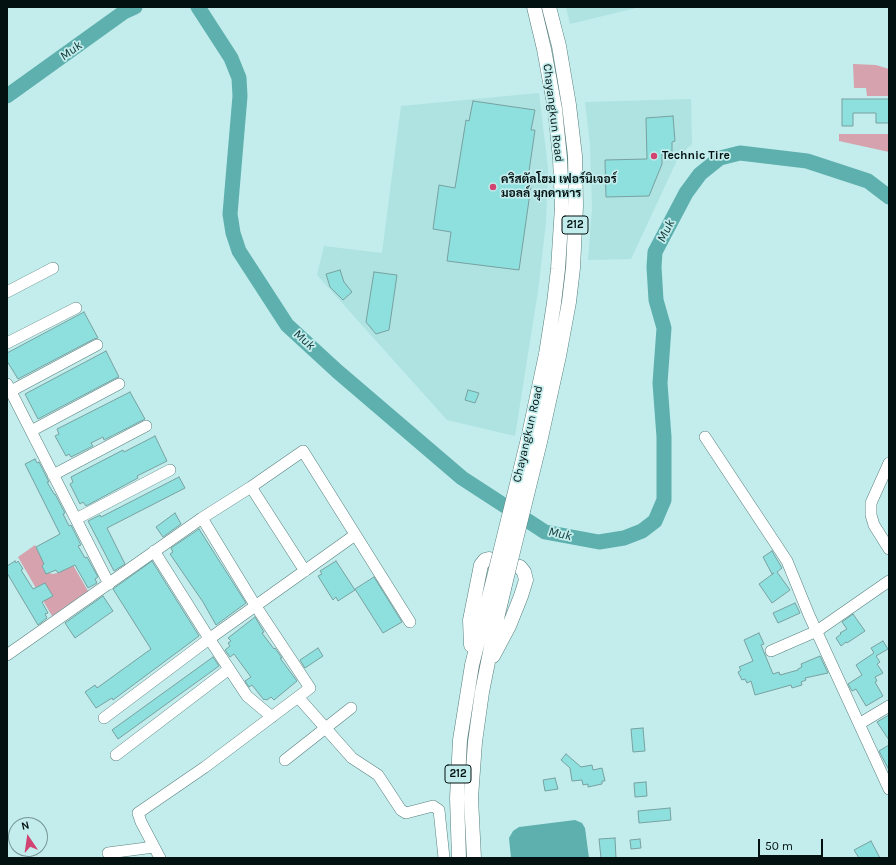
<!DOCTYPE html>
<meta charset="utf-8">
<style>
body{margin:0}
#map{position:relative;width:896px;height:865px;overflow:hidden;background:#c2edec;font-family:Karla,sans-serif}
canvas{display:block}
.frame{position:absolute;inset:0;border:8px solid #031111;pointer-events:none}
.north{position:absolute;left:8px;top:817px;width:40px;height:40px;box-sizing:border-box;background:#c2edec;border:1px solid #769594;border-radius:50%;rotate:347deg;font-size:11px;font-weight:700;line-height:16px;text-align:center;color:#031111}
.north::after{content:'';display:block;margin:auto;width:14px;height:18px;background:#d14472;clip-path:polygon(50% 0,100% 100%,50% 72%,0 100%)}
.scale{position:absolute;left:758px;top:839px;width:65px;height:18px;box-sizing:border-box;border:2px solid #031111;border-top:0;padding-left:5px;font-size:12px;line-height:14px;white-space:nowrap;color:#031111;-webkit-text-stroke:3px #c2edec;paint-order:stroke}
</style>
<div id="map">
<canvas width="896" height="865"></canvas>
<div class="frame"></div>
<div class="north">N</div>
<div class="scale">50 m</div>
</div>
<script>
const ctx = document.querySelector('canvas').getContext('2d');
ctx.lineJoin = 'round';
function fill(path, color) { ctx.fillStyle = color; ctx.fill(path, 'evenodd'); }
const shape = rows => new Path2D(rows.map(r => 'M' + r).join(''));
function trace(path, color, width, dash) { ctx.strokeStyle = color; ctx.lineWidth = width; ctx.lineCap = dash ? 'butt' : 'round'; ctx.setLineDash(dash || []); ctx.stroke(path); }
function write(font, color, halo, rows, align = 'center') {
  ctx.font = font + ' Karla,Sarabun,sans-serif'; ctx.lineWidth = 3.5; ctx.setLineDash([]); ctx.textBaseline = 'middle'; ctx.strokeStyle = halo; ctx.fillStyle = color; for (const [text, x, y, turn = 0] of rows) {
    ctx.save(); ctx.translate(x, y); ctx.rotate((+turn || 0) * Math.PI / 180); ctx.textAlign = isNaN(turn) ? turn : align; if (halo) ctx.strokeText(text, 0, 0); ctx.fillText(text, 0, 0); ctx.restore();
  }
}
const built = shape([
 [566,7,640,7,570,24],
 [539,93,548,168,546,222,538,291,515,436,447,420,317,275,324,246,382,253,401,106],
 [691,99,692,144,679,156,631,259,588,260,592,209,590,144,585,102]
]);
const green = shape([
 [853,64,876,65,889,69,889,96,867,96,866,88,854,88],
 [839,134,889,134,889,152,839,141],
 [35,545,45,564,42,566,44,571,52,574,58,573,73,565,88,591,52,616,18,557]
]);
const water = shape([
 [575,820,582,823,585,828,589,858,511,858,509,838,513,831,519,827]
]);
const river = shape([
 [198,7,231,58,239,78,240,96,230,214,233,233,239,251,287,325,337,371,462,478,545,532,599,542,624,538,642,531,655,521,664,500,664,437,660,383,664,328,656,300,654,267,655,252,686,193,700,174,720,158,740,153,807,161,868,181,889,197],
 [7,96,124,12,135,7]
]);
const building = shape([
 [842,99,889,99,889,123,876,123,876,113,853,113,853,126,842,126,842,99],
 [473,101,535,110,531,130,535,130,528,178,532,179,519,270,447,261,451,232,433,229,439,185,455,188,466,120,469,121,473,101],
 [673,116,675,141,672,142,672,154,662,154,662,164,649,196,606,197,605,160,647,159,646,118,673,116],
 [340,270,344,282,352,292,343,300,330,287,326,274,340,270],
 [374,272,397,275,389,330,376,334,366,322,374,272],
 [84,312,98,338,94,339,18,379,7,361,7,353,84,312],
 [106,351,119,377,116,378,38,419,25,394,106,351],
 [468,390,479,393,475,403,465,400,468,390],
 [130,392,145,419,104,440,103,437,91,443,93,446,71,457,69,454,66,456,55,436,59,434,57,429,130,392],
 [155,436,167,461,137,476,138,478,86,506,83,502,80,504,70,484,73,482,71,477,123,450,124,452,155,436],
 [35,459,37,463,39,462,49,482,47,482,54,494,55,494,65,513,63,514,69,526,71,525,81,545,78,546,85,558,87,557,98,577,95,579,97,583,88,588,75,565,58,573,56,570,46,574,42,566,44,564,36,547,60,534,25,464,35,459],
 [179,477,185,488,107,528,125,564,114,571,88,521,100,515,101,517,179,477],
 [175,513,181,524,163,537,156,527,175,513],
 [199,529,246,603,216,625,203,602,170,554,173,552,171,548,199,529],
 [772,551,782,568,777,572,790,590,772,603,759,584,774,573,772,574,763,557,772,551],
 [15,561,16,563,18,561,23,569,21,570,33,589,45,583,53,596,42,602,48,613,45,614,47,618,38,625,7,573,7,566,15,561],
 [152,561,199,636,113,700,112,698,96,708,85,692,95,685,97,688,151,649,113,589,152,561],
 [336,561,355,590,338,601,336,597,333,600,318,576,322,574,320,571,336,561],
 [374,577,402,622,383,633,355,589,374,577],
 [103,596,113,611,75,638,65,623,103,596],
 [795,603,800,613,778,623,773,613,795,603],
 [853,614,865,631,847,643,846,642,841,646,836,638,841,634,840,633,847,629,842,622,853,614],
 [255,617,264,632,262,633,274,649,275,648,282,658,280,658,297,681,274,700,271,697,267,700,265,699,264,700,252,685,249,687,245,681,251,677,234,654,230,657,225,650,230,646,228,643,231,641,228,638,255,617],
 [759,633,764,644,761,645,773,674,779,672,780,675,798,670,798,669,802,667,801,664,820,656,828,673,805,678,806,680,801,682,802,685,792,688,791,685,755,695,751,681,747,683,745,679,742,680,738,672,741,670,739,667,753,661,744,640,759,633],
 [883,641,888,649,876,656,880,662,877,664,883,673,875,677,877,681,875,682,883,696,866,706,856,689,852,691,848,684,862,675,856,665,874,653,871,648,883,641],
 [318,648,323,656,305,668,300,660,318,648],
 [213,657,219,666,118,739,112,730,213,657],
 [889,715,889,740,877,722,889,715],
 [643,728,645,751,633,752,631,729,643,728],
 [889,745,889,770,879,751,889,745],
 [566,754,581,767,592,765,593,770,602,768,605,781,602,781,602,784,588,787,588,784,583,785,582,780,572,781,570,768,561,760,566,754],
 [555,778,558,789,545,791,543,780,555,778],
 [646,782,647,796,635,797,634,783,646,782],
 [670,808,671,820,639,823,638,811,670,808],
 [615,838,616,858,601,858,599,839,615,838],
 [640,839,641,848,631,849,630,840,640,839],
 [871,841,880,858,859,858,854,850,871,841]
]);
const minor = shape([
 [7,292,53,268],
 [7,343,76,308],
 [7,384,109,584],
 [11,391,97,345],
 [31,431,119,384],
 [705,437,787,561,809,615,889,789],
 [889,463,871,503,871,515,874,525,889,549],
 [53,475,146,426],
 [251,487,305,571],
 [76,519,170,470],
 [154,551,212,643,247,696,272,717],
 [771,651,817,631,889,581],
 [7,655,202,518,251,487,303,451,410,622],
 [298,697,352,758,378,775,401,810,406,813,433,806,439,810,444,858],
 [104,718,209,639,355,535],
 [859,724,889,706],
 [116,755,229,669],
 [285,760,351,708],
 [108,853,154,847],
 [160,858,141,822,138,813,205,767,310,688,255,605,202,518]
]);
const major = shape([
 [528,439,546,354,554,303,558,269,562,207,560,158,555,109,544,49,534,7],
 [540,442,559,356,569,302,573,268,576,206,575,156,569,105,559,46,549,7],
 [471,645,470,620,481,565,485,560,489,559,520,567,524,572,526,580,521,596,509,626,493,656],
 [459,858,457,798,460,740,472,665,496,569],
 [474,858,471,798,475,742,482,692,495,627,508,572]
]);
const majorBridge = shape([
 [496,569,528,439],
 [508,572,540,442]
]);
const markers = [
 [654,156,4,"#d14472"],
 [493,187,4,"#d14472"]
];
const shields = [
 [575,225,26],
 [458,774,26]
];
const shieldNames = [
 ["212",575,225],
 ["212",458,774]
];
const streetNames = [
 ["Chayangkun Road",553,113,83],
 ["Chayangkun Road",528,434,-77]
];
const poiNames = [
 ["Technic Tire",662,156],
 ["คริสตัลโฮม เฟอร์นิเจอร์",501,180],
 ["มอลล์ มุกดาหาร",501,194]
];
const waterNames = [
 ["Muk",71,51,-36],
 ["Muk",666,231,-63],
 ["Muk",304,340,41],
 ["Muk",560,534,13]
];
fill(built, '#aee3e2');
fill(green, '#d5a2ad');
fill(water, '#5eb0af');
trace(river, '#5eb0af', 15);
fill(building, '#8de0de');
trace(building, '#78a1a0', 1);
trace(minor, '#58807f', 12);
trace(major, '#58807f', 15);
trace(minor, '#fff', 11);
trace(major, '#fff', 14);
trace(majorBridge, '#58807f', 15, []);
trace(majorBridge, '#fff', 14);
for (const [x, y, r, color] of markers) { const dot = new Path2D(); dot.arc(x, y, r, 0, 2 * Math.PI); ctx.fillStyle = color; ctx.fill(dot); trace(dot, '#c2edec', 1.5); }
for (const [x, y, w] of shields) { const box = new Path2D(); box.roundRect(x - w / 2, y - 9, w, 18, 3); ctx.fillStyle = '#c2edec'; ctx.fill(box); trace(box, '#031111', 1); }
write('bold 11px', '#031111', null, shieldNames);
write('12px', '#031111', '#c2edec', streetNames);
write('bold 12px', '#031111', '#c2edec', poiNames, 'left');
write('italic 13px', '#103838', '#c2edec', waterNames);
</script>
